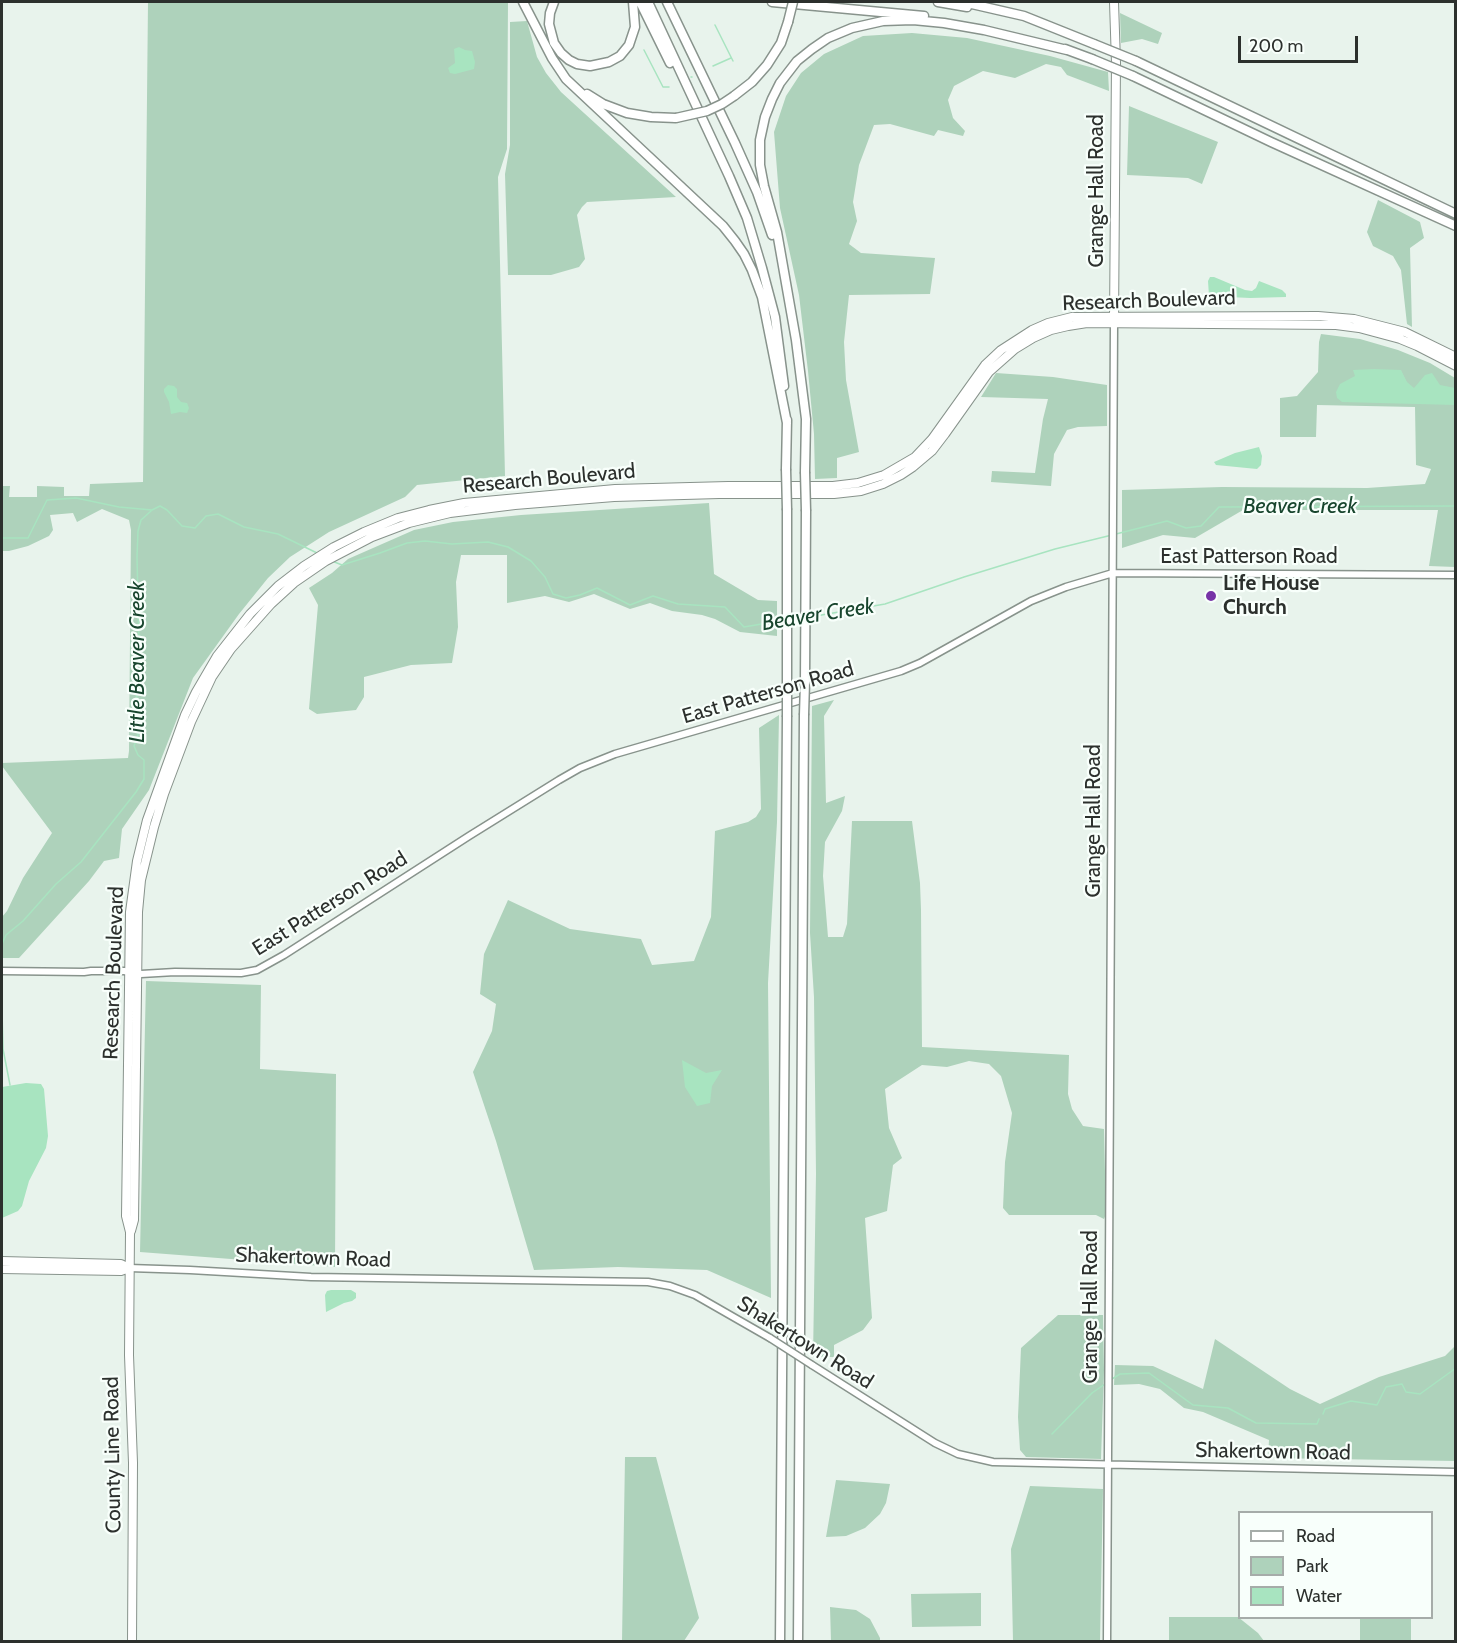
<!DOCTYPE html>
<style>
body{margin:0}
#map{position:relative;width:1457px;height:1643px;overflow:hidden;background:#e8f3ec;font-family:Cabin,sans-serif}
canvas{display:block}
.frame{position:absolute;inset:0;border:3px solid #2c302d;pointer-events:none}
.legend{position:absolute;left:1238px;top:1511px;width:195px;height:108px;box-sizing:border-box;background:#f8fffb;border:2px solid #a6aca9;margin:0;padding:8px 10px;list-style:none;font-size:18px;color:#2c302d}
.legend li{display:flex;align-items:center;gap:12px;height:30px}
.legend b{width:30px;border:2px solid #a6aca9}
.scale{position:absolute;left:1238px;top:36px;width:120px;height:27px;box-sizing:border-box;border:3px solid #2c302d;border-top:0;padding-left:8px;font-size:18px;line-height:21px;white-space:nowrap;color:#2c302d;-webkit-text-stroke:4px #f8fffb;paint-order:stroke}
</style>
<div id="map">
<canvas width="1457" height="1643"></canvas>
<div class="frame"></div>
<ul class="legend">
<li><b style="height:8px;background:#fff"></b>Road</li>
<li><b style="height:16px;background:#aed2bb"></b>Park</li>
<li><b style="height:16px;background:#a8e4c0"></b>Water</li>
</ul>
<div class="scale">200 m</div>
</div>
<script>
const ctx = document.querySelector('canvas').getContext('2d');
ctx.lineJoin = 'round';
function fill(path, color) { ctx.fillStyle = color; ctx.fill(path, 'evenodd'); }
const shape = rows => new Path2D(rows.map(r => 'M' + r).join(''));
function trace(path, color, width, dash) { ctx.strokeStyle = color; ctx.lineWidth = width; ctx.lineCap = dash ? 'butt' : 'round'; ctx.setLineDash(dash || []); ctx.stroke(path); }
function write(font, color, halo, rows, align = 'center') {
  ctx.font = font + ' Cabin,sans-serif'; ctx.lineWidth = 4.5; ctx.setLineDash([]); ctx.textBaseline = 'middle'; ctx.strokeStyle = halo; ctx.fillStyle = color; for (const [text, x, y, turn = 0] of rows) {
    ctx.save(); ctx.translate(x, y); ctx.rotate((+turn || 0) * Math.PI / 180); ctx.textAlign = isNaN(turn) ? turn : align; if (halo) ctx.strokeText(text, 0, 0); ctx.fillText(text, 0, 0); ctx.restore();
  }
}
const green = shape([
 [148,2,508,2,507,149,498,177,505,476,417,485,405,497,329,532,290,557,268,578,239,614,193,678,149,790,122,829,119,858,104,861,89,881,19,958,2,958,2,917,7,911,23,878,52,833,2,766,2,763,128,758,129,751,131,530,129,520,102,509,77,522,73,513,50,515,53,530,49,536,28,546,9,551,2,551,2,486,10,486,9,497,37,497,37,486,64,487,64,496,89,496,90,484,143,482],
 [1120,13,1162,33,1158,44,1142,39,1121,43],
 [527,21,537,57,546,73,561,92,676,197,587,202,582,207,577,215,585,259,579,267,551,275,508,275,505,174,510,145,510,22],
 [912,33,967,38,1050,56,1108,72,1109,91,1067,75,1061,67,1046,64,1015,78,983,71,954,86,948,100,953,118,965,131,963,136,938,130,934,136,890,124,874,125,859,165,853,202,857,221,849,244,861,253,935,258,930,294,849,295,844,342,846,380,859,452,837,458,837,478,815,479,814,434,808,371,799,295,780,208,774,132,786,96,801,73,824,54,863,36],
 [1129,106,1218,142,1202,184,1188,178,1127,175],
 [1378,200,1420,222,1424,238,1410,248,1412,327,1407,324,1401,270,1393,256,1373,246,1367,232],
 [1321,334,1360,339,1398,350,1430,363,1455,378,1455,567,1429,566,1438,510,1243,510,1195,538,1163,535,1122,548,1122,490,1222,487,1367,488,1425,484,1431,469,1416,465,1415,407,1317,405,1316,437,1280,437,1280,398,1297,396,1318,372,1319,342],
 [996,373,1053,377,1107,385,1107,426,1078,427,1067,430,1054,454,1051,486,991,482,992,471,1035,473,1043,419,1048,399,981,397],
 [709,503,714,574,758,600,777,601,777,636,740,632,715,619,702,615,672,611,650,603,630,609,594,594,569,602,545,596,507,603,507,555,461,555,456,582,458,627,452,663,411,665,364,677,364,697,356,710,317,714,309,709,318,605,309,588,332,573,348,559,414,530,453,522,521,515],
 [834,700,824,716,826,803,845,796,842,811,825,842,823,876,828,937,843,937,847,924,852,821,912,821,920,883,921,910,922,1047,1069,1055,1068,1094,1072,1109,1083,1126,1104,1129,1106,1214,1104,1219,1096,1215,1009,1215,1003,1208,1005,1162,1012,1113,1001,1076,989,1064,969,1061,947,1067,922,1065,885,1089,889,1128,902,1158,893,1165,887,1211,865,1218,872,1318,863,1330,834,1345,834,1357,813,1357,816,1174,814,997,810,933,812,706],
 [779,715,777,822,768,983,771,1298,707,1270,618,1267,534,1270,496,1141,473,1072,492,1031,496,1004,480,994,484,954,508,900,570,929,641,939,652,965,694,961,711,917,715,831,748,822,756,817,761,809,759,728],
 [146,981,261,985,260,1069,336,1074,335,1267,140,1252],
 [1058,1315,1103,1315,1104,1370,1101,1459,1026,1457,1020,1450,1018,1417,1021,1348],
 [1215,1339,1290,1389,1320,1404,1379,1377,1445,1356,1455,1346,1455,1461,1268,1458,1269,1440,1203,1412,1184,1408,1160,1389,1139,1384,1114,1385,1115,1365,1153,1366,1203,1389],
 [625,1457,656,1457,699,1618,684,1641,622,1641],
 [836,1480,890,1484,886,1503,880,1514,865,1528,846,1536,826,1537],
 [1030,1486,1103,1489,1100,1641,1013,1641,1011,1549],
 [981,1593,981,1626,912,1627,911,1594],
 [830,1607,856,1610,870,1619,880,1638,880,1641,831,1641],
 [1169,1617,1238,1617,1258,1633,1264,1641,1169,1641],
 [1360,1618,1411,1618,1411,1641,1360,1641]
]);
const water = shape([
 [459,47,465,50,472,51,475,62,474,69,455,74,450,73,448,68,455,63,454,49],
 [1210,277,1214,277,1245,290,1252,291,1256,288,1259,281,1282,290,1286,294,1286,297,1250,298,1209,296,1208,281],
 [1374,369,1401,370,1407,382,1414,388,1425,375,1432,373,1440,385,1455,388,1455,405,1342,402,1337,398,1336,392,1340,384,1355,376,1353,370],
 [168,385,174,386,177,389,177,397,181,402,187,403,189,408,187,413,180,412,171,414,169,402,164,392,164,389],
 [1259,447,1262,456,1261,465,1257,469,1216,465,1214,462,1235,453],
 [682,1060,706,1073,722,1070,712,1086,710,1103,697,1106,685,1087],
 [26,1083,41,1084,44,1089,48,1136,46,1148,29,1181,22,1206,18,1211,2,1218,2,1087],
 [331,1290,351,1290,356,1293,356,1298,352,1301,344,1303,326,1312,325,1295,327,1291]
]);
const stream = shape([
 [715,25,733,61],
 [644,50,663,87,669,87],
 [713,66,731,58],
 [691,77,692,77],
 [1116,534,1167,521,1186,528,1201,526,1219,507,1456,506],
 [2,538,28,538,47,500,76,498,119,507,152,510,160,506,167,510,182,526,195,528,206,516,218,514,244,527,278,534,317,553],
 [332,561,342,565,380,553,407,543,425,541,452,544,488,542,508,547,531,561,545,577,553,594,566,598,580,595,597,588,630,605,653,596,678,604,725,607,744,627,785,620],
 [810,617,885,604,964,577,1055,549,1112,535],
 [789,619,802,618],
 [2,944,6,935,23,921,56,884,81,862,136,792,144,779,144,760,138,755,134,746,138,735,136,668,139,642,137,557,138,531,141,520,151,511],
 [2,1011,3,1049,10,1085],
 [1112,1379,1120,1374,1149,1373,1193,1405,1228,1408,1256,1423,1317,1424,1319,1419],
 [1323,1414,1325,1409,1351,1401,1377,1405,1386,1387,1402,1384,1406,1392,1420,1394,1456,1368],
 [1052,1434,1092,1393,1105,1384]
]);
const minor = shape([
 [2,971,84,972,91,971,124,971,141,974,175,972,241,973,257,970,284,955,469,836,559,780,580,768,615,754,901,671,920,663,1031,601,1066,587,1113,573,1456,575],
 [129,1268,190,1270,311,1277,648,1282,670,1286,695,1295,770,1338],
 [812,1365,935,1443,958,1454,993,1462,1456,1472],
 [1107,1642,1114,324]
]);
const major = shape([
 [1114,322,1116,63,1114,2],
 [131,1231,134,1220,138,912,141,880,154,827,164,794,191,722,212,677,231,649,271,604,294,583,326,561,372,537,409,523,450,513,515,505,614,497,719,494,834,494,861,491,883,484,901,475,913,467,932,451,945,434,989,372,1015,349,1033,338,1051,330,1068,326,1087,323,1336,325,1359,328,1400,339,1417,346,1456,366],
 [2,1261,121,1264,129,1268],
 [2,1269,121,1271,129,1268],
 [132,1642,133,1463,129,1355,130,1232,126,1216,130,912,137,861,147,820,185,715,196,692,217,656,250,614,278,586,304,566,334,547,364,532,398,518,429,510,464,503,615,489,728,486,833,486,858,483,884,475,915,457,932,439,985,365,1001,350,1032,330,1048,323,1072,317,1318,316,1354,319,1405,332,1456,357]
]);
const highway = shape([
 [523,2,552,58,566,79,723,226,735,241,744,254,752,270,762,297,787,423],
 [554,2,550,13,549,24,554,43,561,53,569,60,577,64,590,66,609,62,620,56,629,45,635,27,633,2],
 [640,2,670,63],
 [648,2,729,176,747,218,762,268,775,317,784,386],
 [667,2,735,143,757,192,772,235],
 [772,2,924,16],
 [938,2,967,7],
 [963,2,1024,16,1094,44],
 [1065,49,1092,59],
 [1136,61,1456,214],
 [1133,76,1271,142,1456,226],
 [587,94,603,104,627,113,651,117,676,118],
 [734,96,752,82,767,65,781,43,788,22],
 [786,469,787,420],
 [805,472,806,419,796,340,777,232,764,186,760,165,760,140,765,117,772,99,780,83,797,61,812,49,828,38,852,28,883,21,913,20,944,23,984,30,1067,50],
 [805,682,806,511],
 [787,686,787,510],
 [780,1642,787,717],
 [798,1642,804,715]
]);
const minorBridge = shape([
 [770,1338,812,1365]
]);
const highwayBridge = shape([
 [788,22,793,2],
 [1094,44,1136,61],
 [1092,59,1133,76],
 [676,118,707,111,722,104,734,96],
 [786,469,787,510],
 [805,472,806,511],
 [787,686,787,717],
 [804,715,805,682]
]);
const markers = [
 [1211,596,6,"#7733a7"]
];
const streetNames = [
 ["Grange Hall Road",1097,191,-90],
 ["Research Boulevard",1149,301,-2],
 ["Research Boulevard",549,479,-5],
 ["East Patterson Road",1249,557],
 ["East Patterson Road",768,693,-16],
 ["Grange Hall Road",1094,821,-90],
 ["East Patterson Road",330,904,-32],
 ["Research Boulevard",114,973,-88],
 ["Shakertown Road",313,1258,2],
 ["Grange Hall Road",1091,1307,-90],
 ["Shakertown Road",805,1343,32],
 ["Shakertown Road",1273,1452,1],
 ["County Line Road",113,1455,-91]
];
const poiNames = [
 ["Life House",1223,584],
 ["Church",1223,608]
];
const waterNames = [
 ["Beaver Creek",1300,507],
 ["Beaver Creek",818,615,-9],
 ["Little Beaver Creek",138,662,-90]
];
fill(green, '#aed2bb');
fill(water, '#a8e4c0');
trace(stream, '#a8e4c0', 1.5);
trace(minor, '#88938c', 9);
trace(major, '#88938c', 10);
trace(highway, '#88938c', 11);
trace(minor, '#fff', 6);
trace(major, '#fff', 8);
trace(highway, '#fff', 8);
trace(minorBridge, '#88938c', 9, []);
trace(highwayBridge, '#88938c', 11, []);
trace(minorBridge, '#fff', 6);
trace(highwayBridge, '#fff', 8);
for (const [x, y, r, color] of markers) { const dot = new Path2D(); dot.arc(x, y, r, 0, 2 * Math.PI); ctx.fillStyle = color; ctx.fill(dot); trace(dot, '#f8fffb', 2); }
write('21px', '#2c302d', '#f8fffb', streetNames);
write('bold 21px', '#2c302d', '#f8fffb', poiNames, 'left');
write('italic 22px', '#18462e', '#f8fffb', waterNames);
</script>
